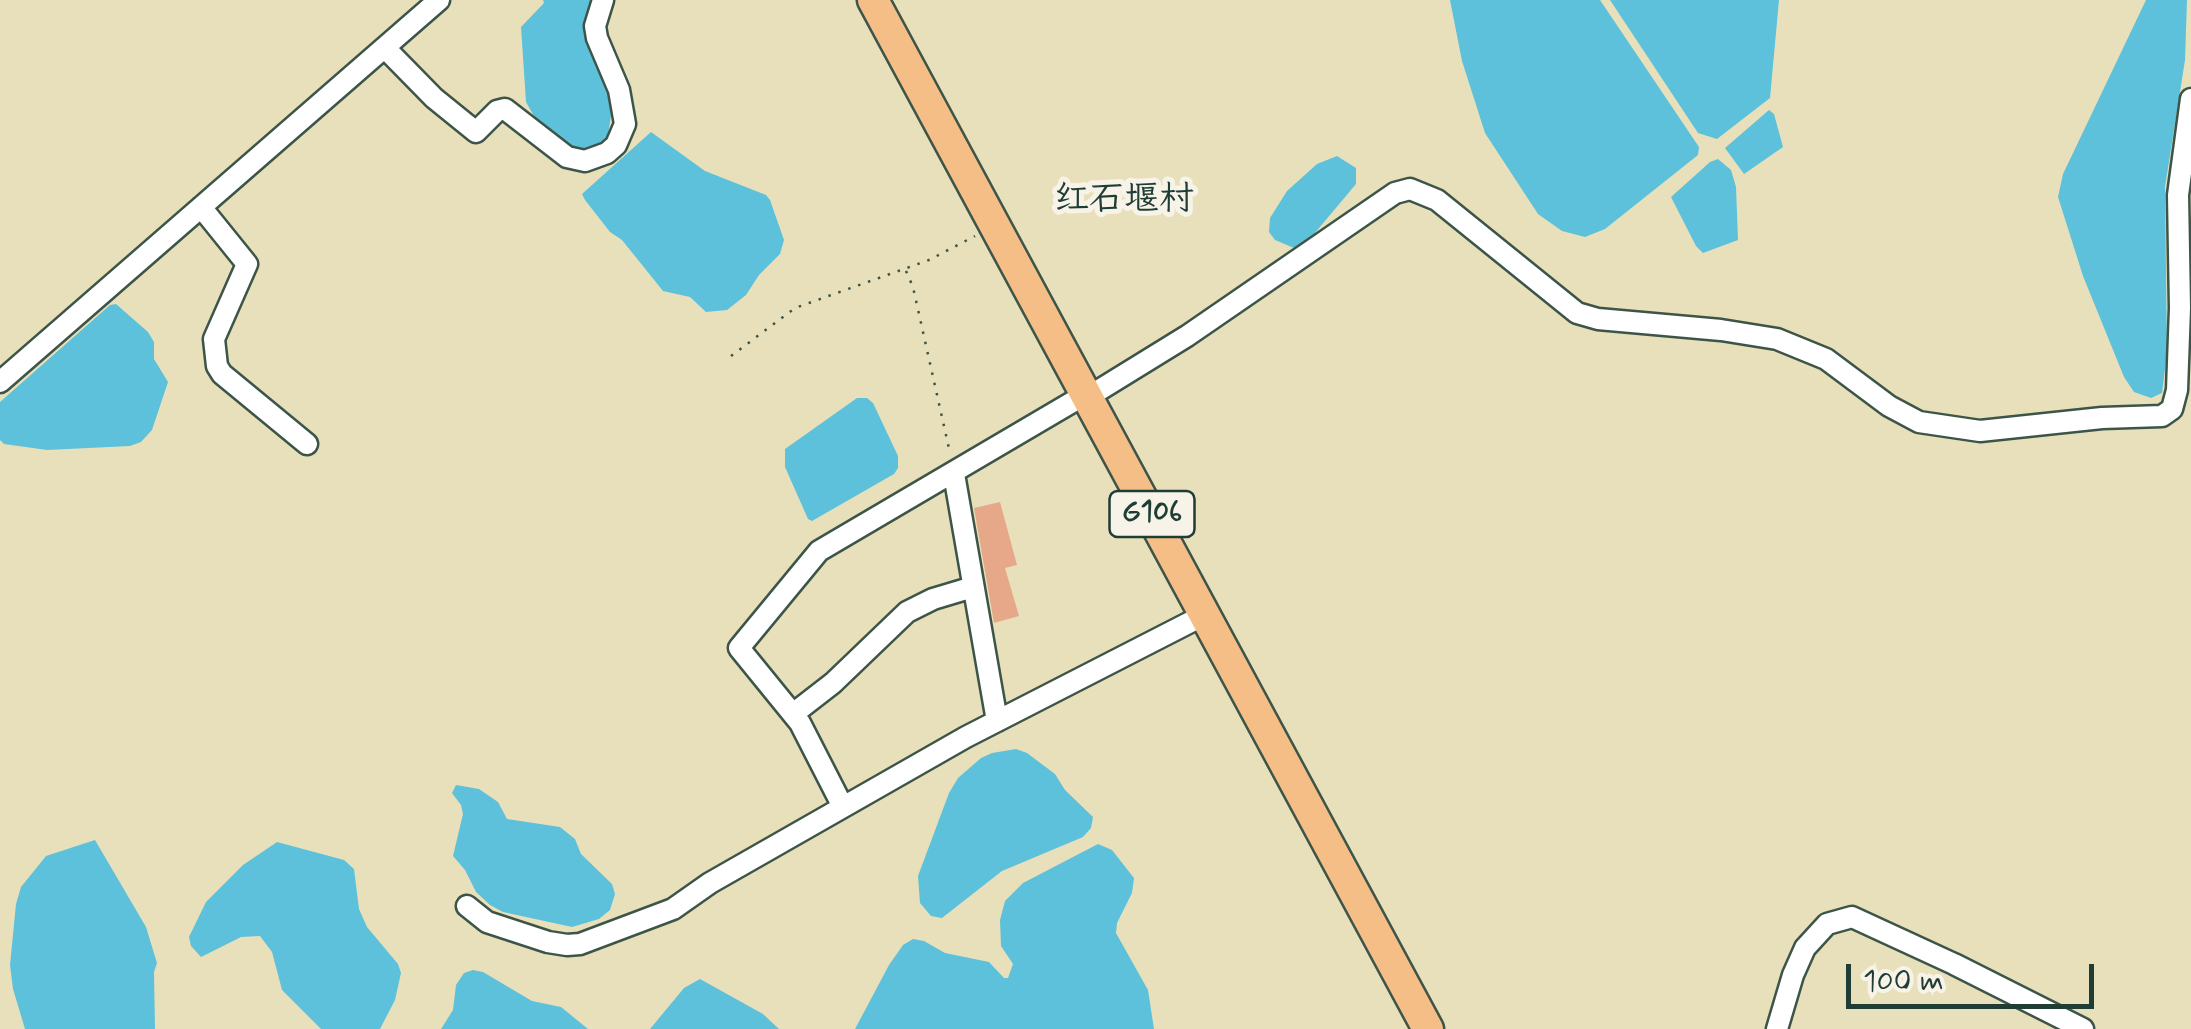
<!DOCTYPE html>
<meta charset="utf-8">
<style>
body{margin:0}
#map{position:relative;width:2191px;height:1029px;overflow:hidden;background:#e8e0bb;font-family:Mynerve,sans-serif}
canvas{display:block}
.scale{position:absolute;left:1846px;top:964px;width:248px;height:45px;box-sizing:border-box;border:5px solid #1f3d34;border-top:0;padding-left:12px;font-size:30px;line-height:35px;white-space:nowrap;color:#1f3d34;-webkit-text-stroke:8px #f7f3e8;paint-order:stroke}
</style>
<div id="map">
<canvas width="2191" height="1029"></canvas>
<div class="scale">100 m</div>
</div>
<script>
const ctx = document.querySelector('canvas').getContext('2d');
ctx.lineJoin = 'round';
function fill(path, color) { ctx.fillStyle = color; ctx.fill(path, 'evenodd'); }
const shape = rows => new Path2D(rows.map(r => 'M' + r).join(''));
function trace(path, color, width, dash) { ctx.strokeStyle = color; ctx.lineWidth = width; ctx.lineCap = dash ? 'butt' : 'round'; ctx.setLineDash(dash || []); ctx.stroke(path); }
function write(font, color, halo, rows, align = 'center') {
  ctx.font = font + ' Mynerve,"LXGW WenKai TC",sans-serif'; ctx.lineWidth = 10; ctx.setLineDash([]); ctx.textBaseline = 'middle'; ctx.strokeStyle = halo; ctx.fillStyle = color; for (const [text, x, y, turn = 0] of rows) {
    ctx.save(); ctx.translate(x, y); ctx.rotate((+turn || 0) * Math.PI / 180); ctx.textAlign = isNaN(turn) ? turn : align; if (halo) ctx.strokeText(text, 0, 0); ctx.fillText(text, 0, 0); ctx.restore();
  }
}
const water = shape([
 [543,0,591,0,587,42,613,103,608,135,598,147,584,151,569,146,539,125,526,102,521,27,544,3],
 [1450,0,1600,0,1699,147,1698,155,1605,229,1585,237,1562,231,1538,214,1485,133,1462,61],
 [1610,0,1779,0,1770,98,1717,139,1698,133],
 [2146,0,2187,0,2185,60,2165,187,2167,353,2162,393,2151,398,2134,392,2124,377,2083,276,2058,197,2063,174],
 [1769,110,1774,114,1783,147,1744,174,1725,148],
 [651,132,705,171,766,195,770,200,784,240,780,254,759,275,746,295,727,310,706,312,690,297,663,291,622,240,610,232,585,200,582,194],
 [1337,156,1356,168,1356,184,1304,246,1294,248,1275,240,1269,232,1270,218,1287,191,1317,164],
 [1718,159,1731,170,1736,187,1738,240,1703,253,1696,246,1671,197,1710,162],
 [116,304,148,332,154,342,154,359,168,382,152,430,141,442,130,446,47,450,4,444,0,440,0,402,110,305],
 [857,398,867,398,873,403,898,456,898,468,894,474,812,521,808,519,785,467,785,449],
 [1016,749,1027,753,1055,774,1065,790,1093,817,1091,828,1083,837,1002,871,942,918,931,916,920,903,918,876,949,793,958,778,981,758,992,753],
 [456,785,479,789,498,802,507,819,560,827,575,839,581,854,612,884,615,894,610,910,599,919,572,927,503,912,490,905,476,892,465,870,453,856,463,814,461,805,452,793],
 [95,840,146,927,157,963,154,972,155,1029,25,1029,13,989,10,965,16,904,21,887,46,856],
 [277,842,344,860,354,869,359,909,367,927,398,964,401,973,395,1000,380,1029,321,1029,282,990,272,952,260,936,241,937,201,957,191,946,189,937,206,902,243,865],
 [1098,844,1112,850,1134,878,1132,893,1117,923,1116,933,1148,990,1154,1029,855,1029,889,965,903,945,913,939,924,941,945,953,989,962,1004,978,1008,978,1013,964,1001,946,1000,920,1005,901,1023,883],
 [473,970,483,972,532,1001,561,1007,588,1029,441,1029,453,1010,456,985,464,973],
 [700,979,763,1014,779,1029,650,1029,684,988]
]);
const building = shape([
 [1000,502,1017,565,1005,568,1019,616,994,623,974,508]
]);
const path = shape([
 [906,271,913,287,950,453],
 [731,356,795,308,929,260,975,236]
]);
const minor = shape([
 [385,48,434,98,476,132,497,111,505,109,567,157,585,161,607,153,616,145,625,124,619,90,597,38,595,26,603,0],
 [201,207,247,264,214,339,217,366,222,374,307,444],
 [0,382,439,0],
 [1088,397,1187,336,1395,193,1410,189,1437,200,1577,313,1598,319,1721,330,1777,339,1826,359,1889,406,1919,422,1980,431,2102,418,2162,416,2172,409,2177,390,2180,308,2178,195,2191,99],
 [954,474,997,721],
 [793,714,833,683,907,612,933,599,973,587],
 [843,807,800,723,739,648,819,551,1086,394],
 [467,906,487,922,548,942,567,945,580,944,673,909,710,883,966,737,1206,614],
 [1777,1029,1793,975,1805,948,1827,924,1852,917,1954,964,2083,1029]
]);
const highway = shape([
 [873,0,1428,1029]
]);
const shields = [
 [1152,514,85]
];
const shieldNames = [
 ["G106",1152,514]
];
const quarterNames = [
 ["红石堰村",1124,202]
];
fill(water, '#5dc1db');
fill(building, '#e7a889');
trace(minor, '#3d5548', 25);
trace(highway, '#3d5548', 35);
trace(path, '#3d5548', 2.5, [2.5, 8]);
trace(minor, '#fff', 20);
trace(highway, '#f5be86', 30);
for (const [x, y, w] of shields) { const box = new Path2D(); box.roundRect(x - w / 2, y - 23, w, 46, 8); ctx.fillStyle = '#f7f3e8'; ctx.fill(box); trace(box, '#1f3d34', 2.5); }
write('bold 28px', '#1f3d34', null, shieldNames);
write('35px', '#1f3d34', '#f7f3e8', quarterNames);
</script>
